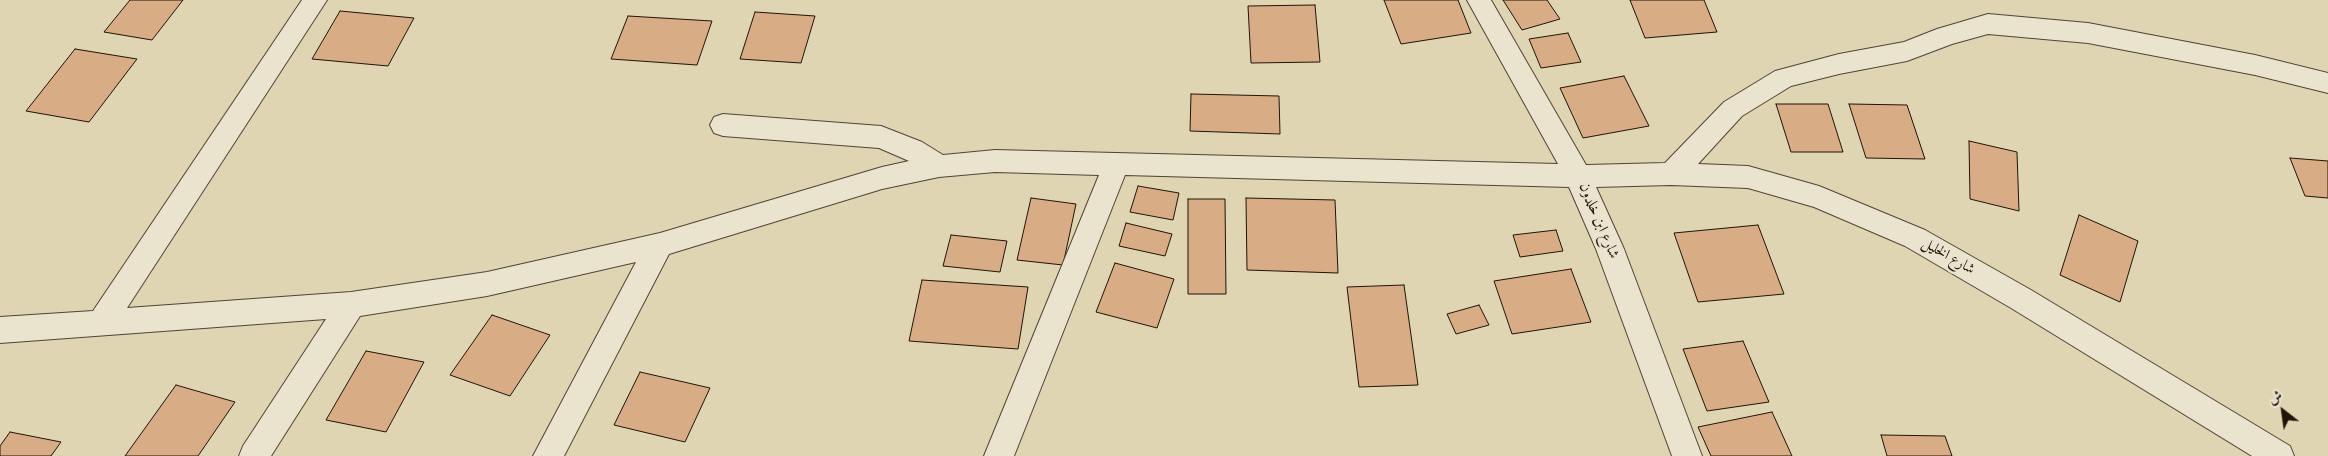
<!DOCTYPE html>
<meta charset="utf-8">
<style>
body{margin:0}
#map{position:relative;width:2328px;height:456px;overflow:hidden;background:#dfd5b3;font-family:"IM FELL English",Amiri,serif}
canvas{display:block}
.north{position:absolute;left:2258px;top:386px;width:50px;height:50px;-webkit-text-stroke:4px #eae4ce;paint-order:stroke;rotate:330deg;font-size:14px;font-weight:700;line-height:20px;text-align:center;color:#201308}
.north::after{content:'';display:block;margin:auto;width:18px;height:22px;background:#201308;clip-path:polygon(50% 0,100% 100%,50% 72%,0 100%)}
</style>
<div id="map">
<canvas width="2328" height="456"></canvas>
<div class="north">ش</div>
</div>
<script>
const ctx = document.querySelector('canvas').getContext('2d');
ctx.lineJoin = 'round';
function fill(path, color) { ctx.fillStyle = color; ctx.fill(path, 'evenodd'); }
const shape = rows => new Path2D(rows.map(r => 'M' + r).join(''));
function trace(path, color, width, dash) { ctx.strokeStyle = color; ctx.lineWidth = width; ctx.lineCap = dash ? 'butt' : 'round'; ctx.setLineDash(dash || []); ctx.stroke(path); }
function write(font, color, halo, rows, align = 'center') {
  ctx.font = font + ' "IM FELL English",Amiri,serif'; ctx.lineWidth = 5; ctx.setLineDash([]); ctx.textBaseline = 'middle'; ctx.strokeStyle = halo; ctx.fillStyle = color; for (const [text, x, y, turn = 0] of rows) {
    ctx.save(); ctx.translate(x, y); ctx.rotate((+turn || 0) * Math.PI / 180); ctx.textAlign = isNaN(turn) ? turn : align; if (halo) ctx.strokeText(text, 0, 0); ctx.fillText(text, 0, 0); ctx.restore();
  }
}
const building = shape([
 [130,0,183,0,152,40,104,32,130,0],
 [1384,0,1458,0,1471,33,1401,44,1384,0],
 [1503,0,1547,0,1560,19,1522,30,1503,0],
 [1630,0,1704,0,1717,32,1645,38,1630,0],
 [1315,5,1320,62,1251,63,1248,6,1315,5],
 [340,11,414,18,388,66,312,59,340,11],
 [755,12,815,16,801,63,740,59,755,12],
 [628,16,712,21,697,65,611,59,628,16],
 [1568,33,1581,62,1541,68,1529,39,1568,33],
 [75,49,137,59,89,122,26,111,75,49],
 [1624,76,1649,126,1583,138,1560,88,1624,76],
 [1191,94,1279,96,1280,134,1190,131,1191,94],
 [1776,104,1828,104,1843,152,1791,152,1776,104],
 [1849,104,1907,105,1925,159,1866,158,1849,104],
 [1969,141,2017,152,2019,211,1970,199,1969,141],
 [2290,158,2328,161,2328,198,2305,196,2290,158],
 [1138,186,1179,193,1173,220,1130,212,1138,186],
 [1031,198,1076,204,1063,265,1017,260,1031,198],
 [1246,198,1335,200,1338,273,1247,270,1246,198],
 [1188,199,1225,199,1226,294,1188,294,1188,199],
 [2079,215,2138,241,2120,302,2060,275,2079,215],
 [1126,223,1172,234,1165,256,1119,246,1126,223],
 [1758,225,1784,294,1698,302,1674,233,1758,225],
 [1556,230,1563,251,1520,257,1513,235,1556,230],
 [951,235,1007,241,1000,272,943,266,951,235],
 [1115,263,1174,279,1157,328,1096,312,1115,263],
 [1571,269,1591,322,1512,334,1494,281,1571,269],
 [922,280,1028,287,1018,349,909,341,922,280],
 [1404,285,1418,385,1359,387,1347,287,1404,285],
 [1479,305,1489,325,1456,334,1447,314,1479,305],
 [492,315,550,335,510,396,450,375,492,315],
 [1743,341,1769,402,1707,411,1683,349,1743,341],
 [366,351,424,362,386,432,326,420,366,351],
 [640,372,710,388,685,442,614,425,640,372],
 [176,385,235,402,198,456,125,456,176,385],
 [1772,412,1792,456,1711,456,1698,427,1772,412],
 [10,432,61,442,51,456,0,456,0,446,10,432],
 [1881,435,1945,436,1952,456,1887,456,1881,435]
]);
const minor = shape([
 [302,0,327,0,127,308,351,292,487,272,660,233,882,167,909,161,879,148,723,136,714,133,710,125,714,117,723,114,881,126,922,142,943,155,995,150,1558,164,1467,0,1491,0,1586,165,1665,163,1724,102,1775,71,1839,54,1904,42,1937,29,1988,14,2088,23,2255,55,2328,73,2328,93,2255,75,2088,43,1988,34,1952,44,1907,61,1839,74,1791,86,1742,116,1698,164,1748,166,1819,186,1925,230,2031,290,2290,446,2294,456,2252,456,2011,308,1905,246,1814,207,1748,188,1671,185,1596,187,1624,249,1702,456,1672,456,1596,249,1569,187,1125,175,1014,456,984,456,1099,175,995,172,939,177,882,189,669,254,564,456,533,456,636,262,487,296,360,316,271,456,239,456,243,446,326,319,0,343,0,317,93,311,302,0]
]);
const streetNames = [
 ["شارع ابن خلدون",1598,221,67],
 ["شارع الخليل",1948,257,30]
];
fill(building, '#d8ad85');
trace(building, '#201308', 1);
trace(minor, '#504433', 2);
fill(minor, '#eae4ce');
write('15px', '#201308', '#eae4ce', streetNames);
</script>
